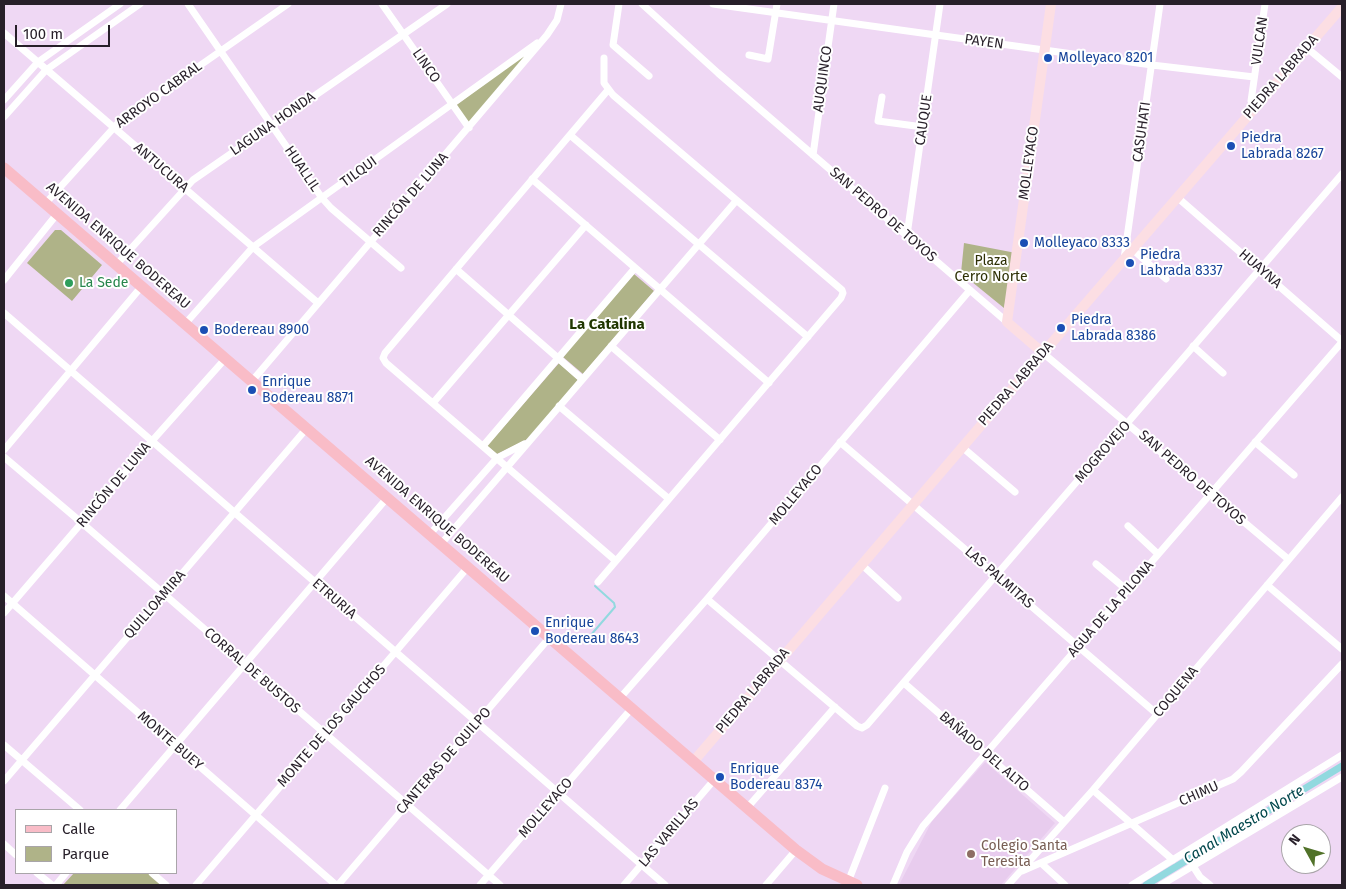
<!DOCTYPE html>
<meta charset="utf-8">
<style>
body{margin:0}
#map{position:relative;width:1346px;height:889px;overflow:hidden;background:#efd8f4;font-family:"Fira Sans",sans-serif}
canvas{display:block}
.frame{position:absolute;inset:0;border:5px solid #271f29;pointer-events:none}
.legend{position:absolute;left:15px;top:809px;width:162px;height:65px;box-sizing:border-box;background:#fff;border:1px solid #a9a5a9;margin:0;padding:6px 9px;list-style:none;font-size:15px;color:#271f29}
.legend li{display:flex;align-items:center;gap:10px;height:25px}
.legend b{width:25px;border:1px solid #a9a5a9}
.north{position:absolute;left:1281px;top:824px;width:50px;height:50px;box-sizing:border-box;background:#fff;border:1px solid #a9a5a9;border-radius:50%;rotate:309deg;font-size:14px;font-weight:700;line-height:20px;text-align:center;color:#271f29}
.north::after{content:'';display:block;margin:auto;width:18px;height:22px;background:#517229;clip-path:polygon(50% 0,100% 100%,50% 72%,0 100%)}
.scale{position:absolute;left:15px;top:25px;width:95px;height:22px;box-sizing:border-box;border:2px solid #271f29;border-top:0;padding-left:6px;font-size:15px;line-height:18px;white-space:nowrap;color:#271f29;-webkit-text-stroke:4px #fff;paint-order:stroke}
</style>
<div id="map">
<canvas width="1346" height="889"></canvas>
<div class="frame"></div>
<ul class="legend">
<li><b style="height:6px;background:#f9bcc7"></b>Calle</li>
<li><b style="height:14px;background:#afb388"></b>Parque</li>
</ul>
<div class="north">N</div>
<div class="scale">100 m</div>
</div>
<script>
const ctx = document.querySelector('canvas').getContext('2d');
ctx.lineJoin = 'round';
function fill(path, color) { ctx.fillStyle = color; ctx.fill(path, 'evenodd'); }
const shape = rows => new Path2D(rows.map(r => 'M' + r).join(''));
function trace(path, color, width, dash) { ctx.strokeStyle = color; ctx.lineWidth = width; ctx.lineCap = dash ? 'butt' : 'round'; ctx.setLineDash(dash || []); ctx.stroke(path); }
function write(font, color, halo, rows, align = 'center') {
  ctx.font = font + ' "Fira Sans",sans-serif'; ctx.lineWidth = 4; ctx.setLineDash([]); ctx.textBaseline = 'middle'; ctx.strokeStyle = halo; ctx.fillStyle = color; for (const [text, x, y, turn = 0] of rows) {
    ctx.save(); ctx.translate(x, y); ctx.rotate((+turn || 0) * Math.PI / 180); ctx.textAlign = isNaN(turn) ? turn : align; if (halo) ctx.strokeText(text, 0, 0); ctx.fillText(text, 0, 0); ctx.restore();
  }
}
const built = shape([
 [985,762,1055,823,1001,885,899,885,932,821]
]);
const green = shape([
 [542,42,466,128,452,108],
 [55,230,61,230,102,265,72,301,27,263],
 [964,243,1016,253,1004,308,961,273],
 [634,274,654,291,583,374,563,357],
 [559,363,578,380,528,439,497,454,487,446],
 [74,873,148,873,162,885,63,885]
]);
const stream = shape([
 [584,643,615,607,614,603,595,586]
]);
const canal = shape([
 [1146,885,1342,766]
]);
const minor = shape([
 [188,4,322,198,331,208,401,268],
 [382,4,469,128],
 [619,4,613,45,649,76],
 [642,4,718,73,1007,322],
 [713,4,1152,65,1254,77],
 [4,33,318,303],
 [1307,48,1342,77],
 [749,55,768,59,777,4],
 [608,90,385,353,383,358,386,363,616,561],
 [882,97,878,121,923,127],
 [4,100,38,62,120,4],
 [1255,108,1251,101,1265,4],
 [4,117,46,70,140,4],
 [570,135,808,337],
 [813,155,834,4],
 [532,179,769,383],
 [1177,197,1342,341],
 [45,204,119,122,288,4],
 [907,235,940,4],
 [1132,249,1166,279],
 [1124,259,1160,4],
 [117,264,193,180,447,4],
 [456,269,582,379],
 [4,280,57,214],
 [4,313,665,885],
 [185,324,253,247,537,43],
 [611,346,720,440],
 [1193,346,1223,373],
 [1043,353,1288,559],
 [252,381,547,35,557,20,561,4],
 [433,403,586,225],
 [559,406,669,499],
 [840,442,1157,714],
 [1255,442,1294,475],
 [483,446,635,268],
 [962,447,1015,492],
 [4,450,142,286],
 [4,457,82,523,500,885],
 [1128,526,1158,554],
 [430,534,497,458,524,444],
 [441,544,736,201],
 [861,564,898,598],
 [1096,564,1127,590],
 [598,582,841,298,843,293,842,290,613,95,604,83,604,58],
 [1267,585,1342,649],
 [4,596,336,885],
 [707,599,857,726,862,728,867,725,1342,174],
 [4,613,152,441,225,359],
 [904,683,1064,822],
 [620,698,707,599,970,290],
 [4,745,80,810],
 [4,781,307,428],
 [1093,790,1173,860],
 [747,808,835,707],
 [120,810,387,498],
 [4,844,16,855],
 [1041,863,1065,885],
 [1193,866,1200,877,1210,885],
 [1022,871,1233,779,1241,772,1342,664],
 [37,873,52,885],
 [152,873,166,885],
 [848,882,885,788],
 [56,885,66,873],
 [196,885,468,567],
 [338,885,550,637],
 [480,885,632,708],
 [624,885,714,780],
 [766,885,796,850],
 [893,885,907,852,923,826,1342,342],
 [1008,885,1093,790,1342,497],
 [1132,885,1342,755],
 [1161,885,1342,777]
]);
const secondary = shape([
 [1043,353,1007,322,1051,4],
 [693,762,1043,353,1342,7]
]);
const primary = shape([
 [4,168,796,850,822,869,857,885]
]);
const markers = [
 [1048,58,5,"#1a4fb4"],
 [1231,146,5,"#1a4fb4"],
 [1024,243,5,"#1a4fb4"],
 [1130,263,5,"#1a4fb4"],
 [69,283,5,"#2e9e5b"],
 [1061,328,5,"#1a4fb4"],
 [204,330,5,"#1a4fb4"],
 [252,390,5,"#1a4fb4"],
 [535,631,5,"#1a4fb4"],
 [720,777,5,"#1a4fb4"],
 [971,854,5,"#8d6e63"]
];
const streetNames = [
 ["VULCAN",1260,41,-82],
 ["PAYEN",984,42,8],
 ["LINCO",426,66,55],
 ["PIEDRA LABRADA",1281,77,-49],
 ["AUQUINCO",823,79,-82],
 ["ARROYO CABRAL",159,95,-36],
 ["CAUQUE",924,120,-82],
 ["LAGUNA HONDA",273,124,-35],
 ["CASUHATI",1142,132,-82],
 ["MOLLEYACO",1029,163,-82],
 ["ANTUCURA",161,168,41],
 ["HUALLIL",302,169,56],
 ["TILQUI",359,172,-36],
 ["RINCÓN DE LUNA",411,195,-49],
 ["SAN PEDRO DE TOYOS",883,215,41],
 ["AVENIDA ENRIQUE BODEREAU",118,246,41],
 ["HUAYNA",1260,269,41],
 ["PIEDRA LABRADA",1016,384,-49],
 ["MOGROVEJO",1103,452,-49],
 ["SAN PEDRO DE TOYOS",1192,478,41],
 ["RINCÓN DE LUNA",114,485,-50],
 ["MOLLEYACO",796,495,-50],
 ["AVENIDA ENRIQUE BODEREAU",437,520,41],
 ["LAS PALMITAS",999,578,41],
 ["ETRURIA",334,599,41],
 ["QUILLOAMIRA",155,605,-49],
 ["AGUA DE LA PILONA",1111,609,-49],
 ["CORRAL DE BUSTOS",252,671,41],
 ["PIEDRA LABRADA",753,691,-50],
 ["COQUENA",1176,692,-50],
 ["MONTE DE LOS GAUCHOS",332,726,-49],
 ["MONTE BUEY",170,741,41],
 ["BAÑADO DEL ALTO",984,752,41],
 ["CANTERAS DE QUILPO",444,761,-49],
 ["CHIMU",1199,794,-24],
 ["MOLLEYACO",546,808,-49],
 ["LAS VARILLAS",669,833,-50]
];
const transitNames = [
 ["Molleyaco 8201",1058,58],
 ["Piedra",1241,138],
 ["Labrada 8267",1241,154],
 ["Molleyaco 8333",1034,243],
 ["Piedra",1140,255],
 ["Labrada 8337",1140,271],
 ["Piedra",1071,320],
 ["Labrada 8386",1071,336],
 ["Bodereau 8900",214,330],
 ["Enrique",262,382],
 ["Bodereau 8871",262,398],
 ["Enrique",545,623],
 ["Bodereau 8643",545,639],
 ["Enrique",730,769],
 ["Bodereau 8374",730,785]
];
const parkNames = [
 ["Plaza",991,261],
 ["Cerro Norte",991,277]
];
const leisureNames = [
 ["La Sede",79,283]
];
const educationNames = [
 ["Colegio Santa",981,846],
 ["Teresita",981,862]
];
const neighbourhoodNames = [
 ["La Catalina",607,325]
];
const waterNames = [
 ["Canal Maestro Norte",1244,825,-31]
];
fill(built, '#e8ccee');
fill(green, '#afb388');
trace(stream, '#92d9df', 2);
trace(canal, '#92d9df', 7);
trace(minor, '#fff', 7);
trace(secondary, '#fcdee3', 10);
trace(primary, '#f9bcc7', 11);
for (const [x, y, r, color] of markers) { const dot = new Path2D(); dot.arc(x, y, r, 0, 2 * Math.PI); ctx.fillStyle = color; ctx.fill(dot); trace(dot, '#fff', 2); }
write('14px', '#271f29', '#fff', streetNames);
write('14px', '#164399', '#fff', transitNames, 'left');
write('14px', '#2e3005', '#fff', parkNames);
write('14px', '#27864d', '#fff', leisureNames, 'left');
write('14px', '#785e54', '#fff', educationNames, 'left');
write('bold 15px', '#203601', '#fff', neighbourhoodNames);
write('italic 15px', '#02474c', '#fff', waterNames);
</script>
